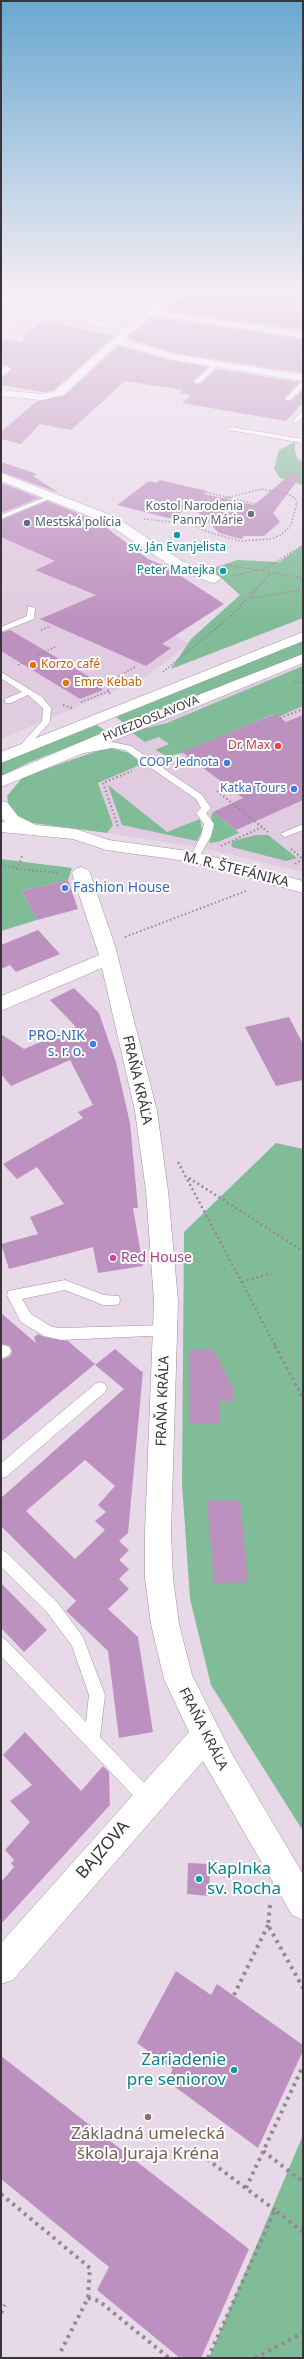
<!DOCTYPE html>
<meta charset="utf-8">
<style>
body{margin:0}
#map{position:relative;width:304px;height:2359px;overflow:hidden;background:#e8d9e9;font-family:"Noto Sans",sans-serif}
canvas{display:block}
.frame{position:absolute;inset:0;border:2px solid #3a343a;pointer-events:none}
</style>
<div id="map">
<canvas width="304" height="2359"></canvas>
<div class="frame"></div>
</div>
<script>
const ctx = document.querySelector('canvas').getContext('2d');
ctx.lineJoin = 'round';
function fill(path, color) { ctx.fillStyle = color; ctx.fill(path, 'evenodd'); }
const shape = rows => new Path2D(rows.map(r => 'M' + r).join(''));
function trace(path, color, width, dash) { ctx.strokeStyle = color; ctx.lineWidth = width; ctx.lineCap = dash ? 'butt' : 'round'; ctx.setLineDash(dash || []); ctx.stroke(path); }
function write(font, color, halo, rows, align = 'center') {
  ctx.font = font + ' "Noto Sans",sans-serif'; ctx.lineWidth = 4; ctx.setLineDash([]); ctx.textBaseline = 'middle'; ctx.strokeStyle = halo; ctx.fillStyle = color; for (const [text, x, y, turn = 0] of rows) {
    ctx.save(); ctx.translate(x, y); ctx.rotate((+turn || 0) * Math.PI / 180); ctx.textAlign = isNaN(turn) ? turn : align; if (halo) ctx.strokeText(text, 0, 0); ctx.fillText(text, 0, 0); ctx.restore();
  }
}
const built = shape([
 [1,480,83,506,50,521,86,590,189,644,141,680,1,739],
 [303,665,303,872,208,849,107,833,113,825,98,783,142,764,129,753,104,742]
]);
const green = shape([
 [295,442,295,451,298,459,303,462,303,485,280,478,274,469,279,450],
 [303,545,303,618,171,669,191,639,240,595,211,569,237,560,279,562],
 [303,641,303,654,125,724,116,717],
 [303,666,303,706,278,717,274,714,182,753,167,756,155,750,169,744,159,737,145,742,131,732,167,723],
 [97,725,107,732,30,762,1,776,1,763],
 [111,748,129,753,142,764,98,783,113,825,107,833,32,823,19,818,9,810,7,796,23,777,100,750],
 [108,785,167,832,200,819,202,831,197,841,122,825],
 [213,812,239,833,218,842,209,843,214,828,211,817],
 [256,835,268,835,297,858,286,861,232,847,231,843,236,840],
 [1,859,72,868,68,880,22,891,37,920,1,931],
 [276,1143,303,1149,303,1831,211,1685,190,1599,182,1483,184,1232],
 [303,2135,303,2358,209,2358]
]);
const building = shape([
 [188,293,282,293,303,295,303,330,163,310],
 [152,317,303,339,303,373,174,353,127,338],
 [44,321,114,336,54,390,43,392,1,385,1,378,12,369,7,365,1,366,1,339,21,342,30,330],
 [118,346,173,361,208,367,194,380,195,384,200,384,216,369,300,382,285,397,284,400,291,401,303,389,303,402,286,421,182,403,191,395,180,393,183,390,125,381,71,430,40,424,21,444,1,439,1,432,37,401,64,396],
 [1,462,37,474,33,476,59,493,1,472],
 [294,471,300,477,273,513,280,522,264,536,244,536,241,539,219,533,191,505,172,519,117,505,149,481,156,483,160,480,207,491,204,494,254,505],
 [1,483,39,498,1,513],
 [47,501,99,522,148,559,167,567,224,604,162,644,171,648,146,666,40,619,96,595,35,570,55,561,1,537,1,520],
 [10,630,103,685,99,686,103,690,80,699,1,651,1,633],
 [275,714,286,722,303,715,303,800,236,830,213,812,243,798,182,752],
 [68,880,78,909,37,920,22,891],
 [38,930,60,954,16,972,10,965,1,969,1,945],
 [74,988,99,1013,116,1062,130,1123,138,1208,133,1208,143,1266,98,1273,93,1247,9,1269,1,1244,38,1234,30,1217,64,1204,37,1167,17,1179,3,1164,83,1118,78,1112,93,1105,70,1060,11,1086,1,1074,1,1034,24,1049,76,1027,50,1000],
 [289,1017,303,1044,303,1080,276,1086,245,1027],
 [1,1313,36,1343,34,1337,38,1334,44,1337,68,1341,95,1364,1,1442,1,1360,10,1356,12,1352,10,1346,1,1344],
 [115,1349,142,1372,143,1371,128,1533,119,1541,129,1550,119,1560,129,1569,119,1579,129,1589,108,1609,138,1637,153,1732,119,1738,108,1651,66,1611,76,1601,1,1526,1,1498,124,1389,95,1365],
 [85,1460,115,1486,98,1505,106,1512,95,1521,105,1530,75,1559,26,1511],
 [190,1349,213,1349,233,1388,233,1401,219,1401,219,1424,189,1423],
 [240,1500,248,1582,214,1583,207,1501],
 [1,1583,47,1630,24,1652,1,1628],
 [25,1732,81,1791,103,1766,109,1772,110,1805,1,1924,1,1882,14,1867,11,1863,14,1860,5,1850,30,1822,10,1801,32,1785,3,1755],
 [188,1863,210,1864,209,1896,187,1894],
 [176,1971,211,1995,217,1984,303,2045,303,2051,258,2148,167,2081,173,2069,137,2043],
 [1,2056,249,2249,201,2358,180,2358,97,2290,109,2267,1,2179]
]);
const pathFar5 = shape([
 [288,293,303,294]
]);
const pathFar4 = shape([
 [262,489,288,494,295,498,297,503,291,525,281,535,270,539,240,541,208,532,191,524,212,505,226,498,262,489],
 [206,492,255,504],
 [144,519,191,524],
 [227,565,303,578],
 [263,570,303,545],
 [233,576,258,570],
 [250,598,303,590],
 [41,630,51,626],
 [38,655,55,647],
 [18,665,22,663],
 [60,667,75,660],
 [163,672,233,614,271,573],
 [294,682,303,683],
 [110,694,107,689,108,682,135,667],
 [81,702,109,691]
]);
const pathFar3 = shape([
 [63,705,74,709],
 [280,718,303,709],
 [178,762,188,757],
 [217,791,268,832],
 [118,826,103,783,132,771],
 [221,846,262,827],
 [291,849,303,859],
 [1,864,17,869,60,873],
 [295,864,303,859],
 [17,869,23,854],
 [125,937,246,891]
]);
const pathFar2 = shape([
 [178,1162,276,1347],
 [189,1178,303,1251],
 [242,1282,271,1273]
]);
const pathFar1 = shape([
 [275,1346,303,1398]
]);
const path = shape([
 [270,1905,268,1925,303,1988],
 [234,1995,268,1925],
 [263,2151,303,2182],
 [207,2159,275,2210],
 [246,2188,303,2066],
 [1,2194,90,2268,88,2298,61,2351],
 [88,2298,99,2301,169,2358],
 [1,2313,5,2305],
 [208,2358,275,2210,303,2232],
 [255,2358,303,2333]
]);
const service = shape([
 [29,293,50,299,50,301,41,307,132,329,129,331,110,328,37,309,15,323,1,322,1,318,12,320,44,300,31,297,1,318,1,313,29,293],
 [214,363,219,364,199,383,195,383,195,381,214,363],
 [303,381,303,387,290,400,286,400,286,398,303,381],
 [303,411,303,417,297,422,293,422,293,420,303,411],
 [231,427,303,439,303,443,229,430,228,429,231,427],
 [51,495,56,496,1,519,1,515,51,495],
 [28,606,35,608,34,619,1,632,1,627,27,616,28,606],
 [1,672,42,697,51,708,50,722,24,751,17,749,42,721,43,708,28,695,11,703,5,703,5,699,22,692,1,678,1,672],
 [112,742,131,746,202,795,211,808,206,813,214,824,211,836,198,859,195,860,190,857,201,836,204,824,196,813,201,808,196,799,125,750,112,748,79,754,75,751,79,748,112,742],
 [303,824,303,830,285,837,280,834,303,824],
 [65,1280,104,1295,119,1296,120,1300,119,1304,114,1305,103,1305,65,1290,22,1299,31,1314,52,1327,61,1328,166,1325,171,1327,173,1331,171,1335,61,1340,44,1336,21,1322,7,1295,8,1291,65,1280],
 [4,1345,9,1347,11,1351,9,1355,1,1359,1,1346,4,1345],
 [100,1382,105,1384,107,1388,105,1392,6,1477,1,1478,1,1463,95,1384,100,1382],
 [1,1550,6,1552,57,1602,83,1637,105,1695,100,1737,154,1793,156,1799,154,1805,148,1807,142,1805,1,1656,1,1637,6,1640,86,1722,89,1695,72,1646,47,1612,1,1567,1,1550]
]);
const minor = shape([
 [59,293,75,293,148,309,172,293,183,293,159,311,303,332,303,338,152,315,124,339,174,354,303,375,303,381,173,360,118,344,63,395,42,400,1,396,1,390,42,394,55,391,142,313,64,296,59,293],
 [6,366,11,369,1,377,1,368,6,366],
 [1,473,116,517,182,561,219,576,221,579,214,583,209,582,172,567,106,523,1,481,1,473],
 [303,632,303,641,1,763,1,752,303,632],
 [303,654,303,663,1,787,1,776,114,728,303,654],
 [1,801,7,802,18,816,36,825,76,829,109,840,195,852,303,881,303,893,194,862,106,850,73,839,1,832,1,822,5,822,1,817,1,801],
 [81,867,87,869,90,873,115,946,157,1111,168,1191,178,1301,171,1532,173,1578,179,1624,192,1675,232,1754,303,1874,303,1920,292,1915,203,1761,13,1980,1,1984,1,1943,189,1732,164,1679,151,1624,145,1578,145,1532,154,1301,146,1191,135,1111,102,968,1,1011,1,996,99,955,72,873,75,869,81,867]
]);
const markers = [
 [251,514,4,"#6b7280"],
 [27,523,4,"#5c6f8a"],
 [177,535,4,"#0f9aa8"],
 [223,571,4,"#0f9aa8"],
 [33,665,4,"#e8710a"],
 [66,683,4,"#e8710a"],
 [278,746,4,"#e0444e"],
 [227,763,4,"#3f7fe0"],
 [294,789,4,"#3f7fe0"],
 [65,888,4,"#3f7fe0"],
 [93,1044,4,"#3f7fe0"],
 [113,1258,4,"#d1479c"],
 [199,1879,4,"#0f9aa8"],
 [234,2070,4,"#0f9aa8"],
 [148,2117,4,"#8d6e63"]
];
const farWorshipnames = [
 ["Kostol Narodenia",243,507],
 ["Panny Márie",243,521]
];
const farServicenames = [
 ["Mestská polícia",35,523]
];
const farCulturenames = [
 ["sv. Ján Evanjelista",177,548],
 ["Peter Matejka",215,571,"right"]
];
const farFoodnames = [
 ["Korzo café",41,665],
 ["Emre Kebab",74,683]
];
const farStreetnames = [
 ["HVIEZDOSLAVOVA",151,719,-22]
];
const farHealthnames = [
 ["Dr. Max",270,746]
];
const farShopnames = [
 ["COOP Jednota",219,763],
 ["Katka Tours",286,789]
];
const streetNames = [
 ["M. R. ŠTEFÁNIKA",236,870,14],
 ["FRAŇA KRÁĽA",137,1080,77],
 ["FRAŇA KRÁĽA",163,1401,-88],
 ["FRAŇA KRÁĽA",203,1729,63]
];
const shopNames = [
 ["Fashion House",73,888],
 ["PRO-NIK",85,1036,"right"],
 ["s. r. o.",85,1052,"right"]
];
const hotelNames = [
 ["Red House",121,1258]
];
const nearStreetnames = [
 ["BAJZOVA",103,1850,-49]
];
const nearCulturenames = [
 ["Kaplnka",207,1869],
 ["sv. Rocha",207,1889],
 ["Zariadenie",226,2060,"right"],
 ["pre seniorov",226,2080,"right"]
];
const nearEducationnames = [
 ["Základná umelecká",148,2134],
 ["škola Juraja Kréna",148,2154]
];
fill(built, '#e0cbe0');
fill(green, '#80bc97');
fill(building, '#bd91bf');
trace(service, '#9f909f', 1);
trace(minor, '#9f909f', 1);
trace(pathFar5, '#938893', 1, [1, 1.5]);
trace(pathFar4, '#938893', 1.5, [1.5, 2]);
trace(pathFar3, '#938893', 2, [1.5, 2.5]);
trace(pathFar2, '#938893', 2.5, [2, 3]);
trace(pathFar1, '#938893', 3, [2.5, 3.5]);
trace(path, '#938893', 4, [3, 4.5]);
fill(service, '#fff');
fill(minor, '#fff');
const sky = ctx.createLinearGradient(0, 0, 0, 623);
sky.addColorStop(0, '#68a8d0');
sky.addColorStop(0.47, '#f5eef5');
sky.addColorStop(1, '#f5eef500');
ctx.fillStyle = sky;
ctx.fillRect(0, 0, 304, 623);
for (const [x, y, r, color] of markers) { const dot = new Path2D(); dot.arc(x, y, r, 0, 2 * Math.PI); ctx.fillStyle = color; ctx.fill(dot); trace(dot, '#fff', 1.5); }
write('12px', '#5b616d', '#fff', farWorshipnames, 'right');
write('12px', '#4e5e75', '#fff', farServicenames, 'left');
write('12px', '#0d838f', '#fff', farCulturenames);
write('12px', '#c56008', '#fff', farFoodnames, 'left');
write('12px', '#3a343a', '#fff', farStreetnames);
write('12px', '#be3a42', '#fff', farHealthnames, 'right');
write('12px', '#366cbe', '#fff', farShopnames, 'right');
write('14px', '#3a343a', '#fff', streetNames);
write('14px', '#366cbe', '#fff', shopNames, 'left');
write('14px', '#b23c85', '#fff', hotelNames, 'left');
write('17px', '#3a343a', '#fff', nearStreetnames);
write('17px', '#0d838f', '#fff', nearCulturenames, 'left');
write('17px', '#785e54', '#fff', nearEducationnames);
</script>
